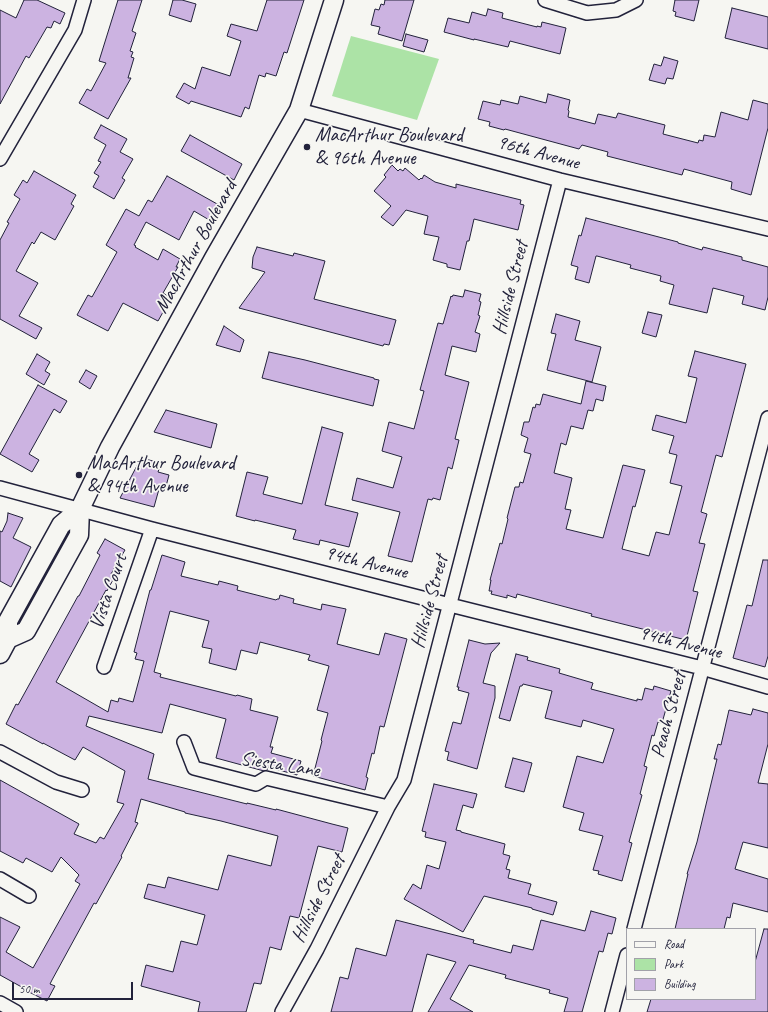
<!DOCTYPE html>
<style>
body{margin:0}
#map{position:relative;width:768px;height:1012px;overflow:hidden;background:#f6f6f2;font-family:Caveat,sans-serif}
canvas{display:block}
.legend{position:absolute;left:626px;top:928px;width:130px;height:72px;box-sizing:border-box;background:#f6f6f2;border:1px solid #a1a1a9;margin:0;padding:5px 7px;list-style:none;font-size:12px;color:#22223b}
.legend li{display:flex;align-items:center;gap:8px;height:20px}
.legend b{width:20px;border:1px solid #a1a1a9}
.scale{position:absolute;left:12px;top:982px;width:121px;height:18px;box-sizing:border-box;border:2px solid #22223b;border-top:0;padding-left:5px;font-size:12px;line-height:14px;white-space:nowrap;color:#22223b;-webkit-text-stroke:3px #f6f6f2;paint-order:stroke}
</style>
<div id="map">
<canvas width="768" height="1012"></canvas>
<ul class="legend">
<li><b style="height:5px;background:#f6f6f2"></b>Road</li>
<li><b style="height:11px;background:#ace3a6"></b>Park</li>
<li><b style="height:11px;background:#ccb3e1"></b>Building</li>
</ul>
<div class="scale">50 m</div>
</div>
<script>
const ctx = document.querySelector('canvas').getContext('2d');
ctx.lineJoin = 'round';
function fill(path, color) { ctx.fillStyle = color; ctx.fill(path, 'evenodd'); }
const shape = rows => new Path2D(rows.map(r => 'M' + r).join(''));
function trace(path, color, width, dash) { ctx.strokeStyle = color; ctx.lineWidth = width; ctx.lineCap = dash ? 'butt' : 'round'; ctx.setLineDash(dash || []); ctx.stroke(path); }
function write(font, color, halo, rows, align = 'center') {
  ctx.font = font + ' Caveat,sans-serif'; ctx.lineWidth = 3.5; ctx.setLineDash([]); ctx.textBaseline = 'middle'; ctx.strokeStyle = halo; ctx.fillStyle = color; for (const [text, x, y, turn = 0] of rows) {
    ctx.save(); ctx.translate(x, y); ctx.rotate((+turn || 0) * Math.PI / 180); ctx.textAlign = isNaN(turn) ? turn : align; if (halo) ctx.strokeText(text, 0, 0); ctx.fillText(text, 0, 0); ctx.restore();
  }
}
const green = shape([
 [351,36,439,59,417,120,332,96]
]);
const building = shape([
 [24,0,37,0,65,13,60,24,54,21,51,28,47,27,29,58,26,56,0,104,0,10,16,18,24,0],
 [118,0,142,0,132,31,136,33,130,51,133,52,131,57,134,58,128,78,131,78,108,119,79,103,87,89,91,91,106,63,99,61,118,0],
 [173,0,182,0,196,4,191,22,169,15,173,0],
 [267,0,304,0,287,53,284,52,276,76,266,73,265,77,259,75,249,109,245,107,241,117,191,101,189,104,176,97,184,83,195,89,202,67,230,76,241,41,227,36,231,24,257,31,267,0],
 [385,0,414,0,402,41,378,34,380,27,371,25,375,9,379,10,381,4,384,5,385,0],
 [675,0,699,0,694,21,675,16,676,12,673,11,675,0],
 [732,8,768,17,768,49,725,38,732,8],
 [488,9,503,13,502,18,537,27,537,26,541,27,542,22,566,28,560,54,510,41,508,47,474,39,474,40,444,32,448,18,469,23,472,12,486,16,488,9],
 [406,34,428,40,424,52,403,46,406,34],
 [664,57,678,61,673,79,667,78,665,84,649,80,654,64,661,66,664,57],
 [548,94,570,100,568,110,569,111,568,117,595,124,598,114,616,118,618,113,665,125,663,134,698,143,699,140,703,141,704,135,715,137,721,112,748,120,753,100,768,104,768,128,751,195,731,189,732,182,684,169,682,175,607,156,608,152,582,145,579,149,505,129,504,130,489,126,490,122,478,119,483,101,500,105,501,100,518,104,520,96,546,103,548,94],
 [101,125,127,139,120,152,133,159,122,178,125,180,114,199,93,187,99,176,94,173,101,162,98,161,106,145,94,138,101,125],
 [190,135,242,164,234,180,181,151,190,135],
 [392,165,398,171,400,169,403,171,405,168,419,180,421,178,422,179,424,175,435,182,456,188,456,184,521,200,520,204,524,205,518,230,474,219,469,241,467,241,460,270,447,267,447,264,433,260,439,237,424,234,428,216,406,210,393,226,381,217,391,206,374,191,386,177,384,175,392,165],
 [34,171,76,195,71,204,74,206,55,240,41,232,34,244,32,242,16,271,38,283,19,316,42,328,36,339,0,319,0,240,9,223,7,222,20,199,14,195,23,180,27,183,34,171],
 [167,176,219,205,211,221,194,211,179,240,146,222,134,245,136,246,135,247,158,260,163,249,180,259,176,267,178,267,163,293,171,298,158,321,123,303,108,331,77,315,88,295,92,297,117,252,106,245,126,209,139,216,148,200,152,202,167,176],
 [586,218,678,242,678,243,702,250,703,247,742,257,742,260,768,267,768,297,765,310,742,304,744,296,713,288,707,313,669,304,674,285,660,281,661,276,630,268,631,265,597,256,596,256,589,283,575,279,578,267,571,265,579,235,581,236,586,218],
 [257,247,293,256,294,253,325,261,314,299,396,320,389,345,384,344,383,346,239,308,265,272,252,268,253,257,257,247],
 [465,290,481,294,479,301,481,302,478,315,480,316,475,332,480,334,476,352,452,346,445,375,469,382,455,439,459,440,452,469,448,467,440,500,433,498,432,500,428,499,412,562,388,556,400,512,352,500,357,478,393,488,402,457,382,451,389,422,414,429,424,391,420,390,438,323,443,324,451,296,452,297,453,295,463,297,465,290],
 [648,312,662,315,656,337,642,333,648,312],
 [556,314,580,321,575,340,601,347,592,382,547,370,556,334,551,333,556,314],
 [224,326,244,340,240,352,216,345,224,326],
 [695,351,746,364,722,457,716,455,701,512,707,514,699,543,705,544,693,591,698,592,686,640,591,616,592,614,517,594,516,598,507,595,507,598,491,594,492,591,489,591,491,580,490,580,500,543,502,544,508,519,507,518,515,487,519,487,520,482,523,483,531,454,524,452,528,438,521,435,524,422,529,422,533,407,535,408,536,404,540,405,543,394,581,404,586,381,606,386,603,401,596,399,593,411,588,410,583,429,571,426,566,445,561,443,554,473,572,478,565,509,571,510,566,529,603,538,623,465,645,470,635,507,633,506,622,549,649,556,656,532,669,535,682,486,670,483,677,455,669,453,674,436,652,430,656,415,686,423,697,378,688,376,695,351],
 [269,352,305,360,374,378,374,379,379,380,373,406,262,378,269,352],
 [37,354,50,362,45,371,50,374,44,385,26,374,37,354],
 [86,370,97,376,90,389,79,382,86,370],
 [38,385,67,401,60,413,54,409,29,454,39,460,32,472,0,454,38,385],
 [166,410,217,424,211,448,154,432,166,410],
 [322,427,343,433,325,505,358,513,349,547,320,540,319,545,293,539,296,530,255,520,255,521,236,516,247,472,268,477,263,494,302,504,322,427],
 [141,458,161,463,158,472,169,475,165,490,159,489,154,507,120,498,141,458],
 [8,513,23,518,13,538,31,547,11,587,0,581,0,531,2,532,7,521,8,513],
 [105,539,125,550,111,574,115,576,107,591,106,590,56,682,108,712,111,700,118,702,119,698,133,702,144,661,135,659,137,653,134,652,150,590,151,590,162,555,185,562,181,576,218,585,219,581,238,586,237,590,276,600,277,599,279,599,280,595,294,599,293,603,321,610,322,604,346,609,337,644,379,655,385,633,407,639,384,727,380,726,374,754,372,753,366,777,368,778,365,790,313,776,322,741,321,740,328,713,317,710,329,666,308,660,310,655,260,642,257,654,241,650,236,670,209,663,212,649,202,647,209,621,170,611,154,672,161,674,160,677,236,696,237,695,252,699,250,710,278,717,270,747,273,747,271,753,301,761,297,775,268,767,267,770,264,771,216,758,226,719,170,704,162,733,89,716,86,726,154,754,148,779,247,804,247,803,276,810,276,809,332,824,348,828,342,852,318,846,299,918,290,916,281,950,270,947,261,984,254,983,246,1012,198,1012,200,1002,141,986,146,965,173,972,181,941,197,945,205,915,144,898,148,884,165,888,168,877,218,890,228,855,271,866,278,836,221,821,185,813,185,812,141,799,135,822,138,823,121,856,122,857,96,904,94,903,52,980,50,984,55,986,47,1001,27,991,27,990,0,975,0,917,20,927,6,952,33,968,80,884,75,881,79,875,61,857,52,872,26,858,23,863,0,851,0,780,79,824,74,834,96,843,100,837,104,839,124,804,117,802,125,771,83,747,75,760,43,743,43,744,6,724,16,704,18,705,78,596,79,596,97,561,100,555,97,553,105,539],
 [763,560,768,560,768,656,765,667,733,658,747,605,752,606,763,560],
 [469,640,485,644,500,643,491,653,483,683,495,686,495,698,477,769,447,760,449,752,445,751,453,722,461,724,469,693,458,690,459,687,457,687,469,640],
 [516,654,528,657,527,660,560,669,559,673,593,683,591,689,637,701,637,699,642,700,645,688,653,690,654,686,671,691,662,723,658,722,654,736,652,735,644,766,647,767,640,794,642,795,629,842,632,843,622,881,598,874,599,871,593,870,603,836,579,830,584,813,563,807,577,756,603,763,614,729,583,720,581,727,545,718,552,691,523,684,522,686,520,686,510,721,499,718,516,654],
 [753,709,768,713,768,744,758,783,768,784,768,848,743,842,735,869,768,879,768,912,733,903,730,918,727,917,724,929,675,929,688,874,687,874,697,842,717,759,714,759,718,744,721,745,729,710,751,715,753,709],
 [513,758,532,763,524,792,505,787,513,758],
 [434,784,477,794,473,808,463,805,456,830,461,831,461,832,505,844,503,854,510,856,506,869,510,870,508,878,531,884,528,894,557,902,553,915,532,909,532,908,484,896,463,932,404,899,413,884,421,889,427,865,439,869,446,842,425,837,426,832,422,831,434,784],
 [591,911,616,918,612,934,608,933,603,952,599,951,582,1012,564,1012,568,998,549,993,550,990,505,978,506,975,469,965,450,999,473,1012,428,1012,456,962,427,954,412,1012,331,1012,340,977,348,979,356,948,386,956,396,920,474,940,473,943,511,953,513,945,533,950,541,920,585,931,591,911],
 [764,929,768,929,768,1012,647,1012,651,999,755,999,755,962,764,929]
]);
const minor = shape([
 [545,0,587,13,616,10,636,0],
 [299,110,560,180,768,229],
 [0,159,75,30,84,0],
 [0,488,152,529,450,605,702,668,768,687],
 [104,667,152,529],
 [184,742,194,768,256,784,266,778,388,807],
 [0,752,56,782,82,790],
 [0,879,29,896],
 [634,929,768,418],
 [0,1003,16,1012],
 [282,1012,317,949,388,807,404,780,560,180],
 [612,1012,627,955]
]);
const secondary = shape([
 [8,639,26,631,79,535,80,509,110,447,214,258,299,110,334,0],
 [0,654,8,639,8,621,61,525,80,509]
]);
const markers = [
 [307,147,4,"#22223b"],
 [79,475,4,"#22223b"]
];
const poiNames = [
 ["MacArthur Boulevard",315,136],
 ["& 96th Avenue",315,159],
 ["MacArthur Boulevard",87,464],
 ["& 94th Avenue",87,487]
];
const streetNames = [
 ["96th Avenue",538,153,15],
 ["MacArthur Boulevard",196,247,-61],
 ["Hillside Street",511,288,-76],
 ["94th Avenue",366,563,14],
 ["Vista Court",109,592,-71],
 ["Hillside Street",430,602,-75],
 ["94th Avenue",680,643,14],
 ["Peach Street",669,715,-75],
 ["Siesta Lane",280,765,9],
 ["Hillside Street",319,899,-63]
];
fill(green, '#ace3a6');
fill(building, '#ccb3e1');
trace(building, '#22223b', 1);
trace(minor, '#22223b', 16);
trace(secondary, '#22223b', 21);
trace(minor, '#f6f6f2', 13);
trace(secondary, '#f6f6f2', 18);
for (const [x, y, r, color] of markers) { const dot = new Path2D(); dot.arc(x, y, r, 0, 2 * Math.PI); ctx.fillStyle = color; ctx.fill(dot); trace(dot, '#f6f6f2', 1.5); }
write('20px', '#22223b', '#f6f6f2', poiNames, 'left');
write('20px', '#22223b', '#f6f6f2', streetNames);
</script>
